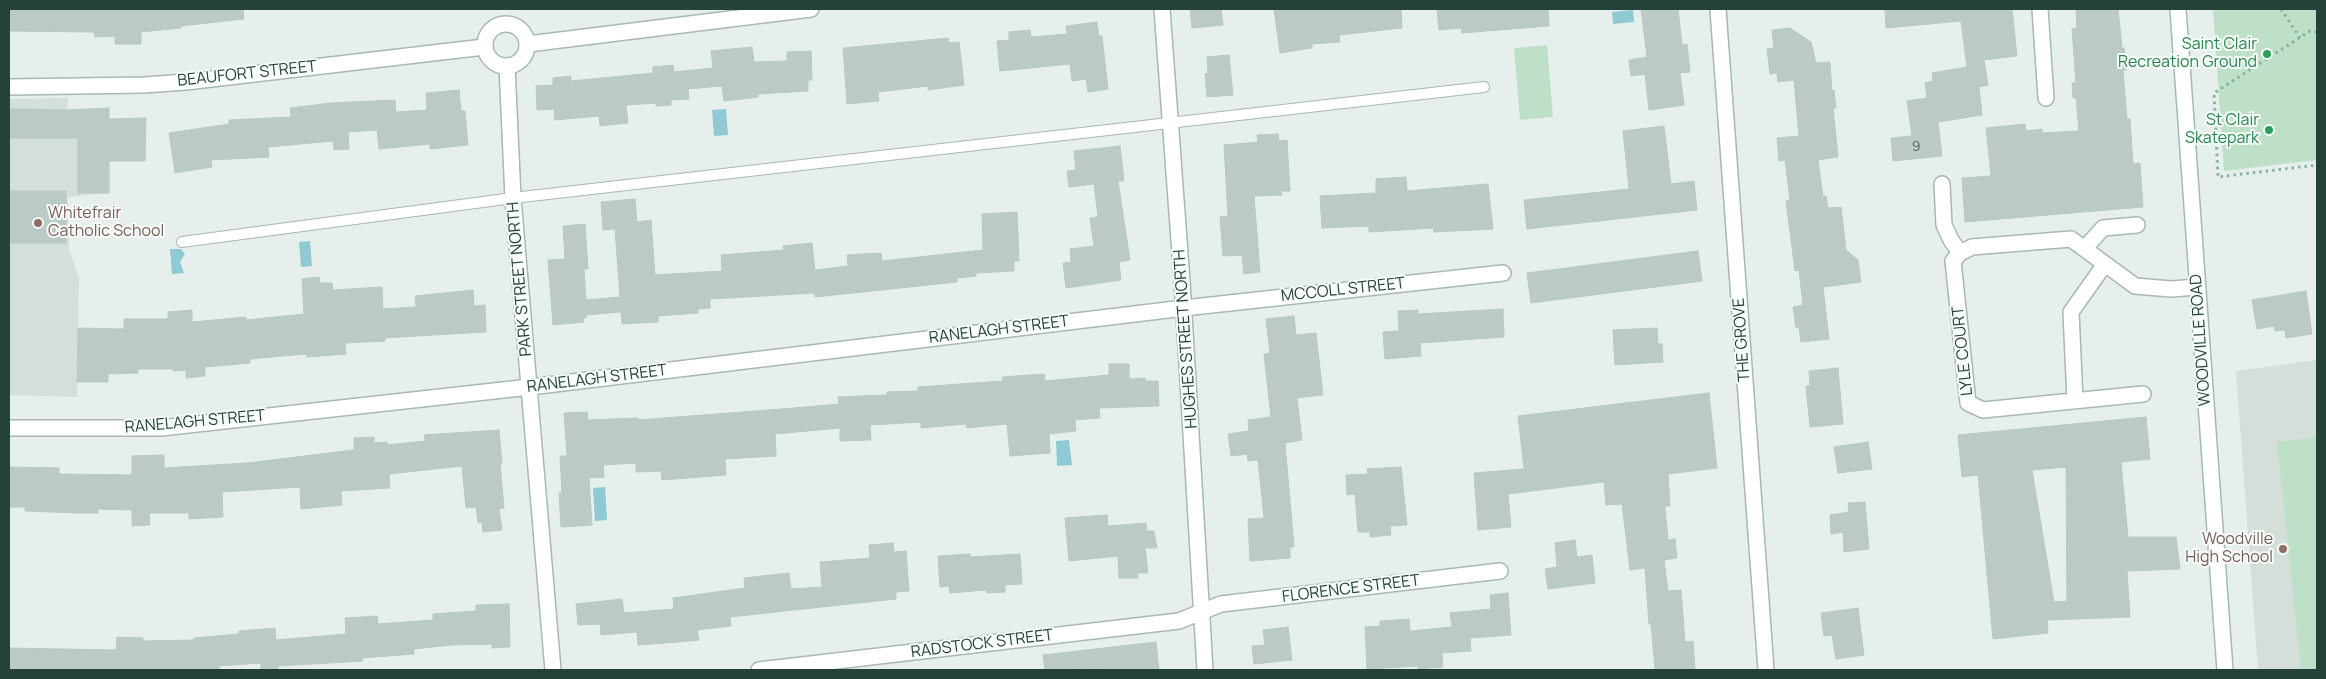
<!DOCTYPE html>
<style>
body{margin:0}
#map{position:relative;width:2326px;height:679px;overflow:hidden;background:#e6efeb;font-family:Manrope,sans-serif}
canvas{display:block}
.frame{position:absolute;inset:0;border:10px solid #24423a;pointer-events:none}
</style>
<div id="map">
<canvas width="2326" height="679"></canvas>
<div class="frame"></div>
</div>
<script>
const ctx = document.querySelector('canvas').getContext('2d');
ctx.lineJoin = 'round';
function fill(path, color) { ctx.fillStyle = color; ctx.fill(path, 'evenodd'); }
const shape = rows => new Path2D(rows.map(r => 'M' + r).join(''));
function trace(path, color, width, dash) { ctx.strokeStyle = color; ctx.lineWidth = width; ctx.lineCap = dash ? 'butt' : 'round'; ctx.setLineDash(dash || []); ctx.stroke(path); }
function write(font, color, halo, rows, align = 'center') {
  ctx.font = font + ' Manrope,sans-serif'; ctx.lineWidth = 4; ctx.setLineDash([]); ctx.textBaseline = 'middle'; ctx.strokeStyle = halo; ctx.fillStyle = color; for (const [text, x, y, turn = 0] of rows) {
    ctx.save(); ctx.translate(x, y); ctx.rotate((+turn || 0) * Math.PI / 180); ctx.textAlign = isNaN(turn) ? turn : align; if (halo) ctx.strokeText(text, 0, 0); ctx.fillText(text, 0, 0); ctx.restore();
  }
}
const built = shape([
 [68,98,67,110,109,108,109,193,68,197,69,249,79,278,77,397,9,395,9,99],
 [2317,360,2317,670,2258,670,2236,371]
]);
const green = shape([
 [2213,9,2317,9,2317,160,2224,171],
 [1547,45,1553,117,1520,120,1514,48],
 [2317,437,2317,670,2301,670,2277,442]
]);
const water = shape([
 [1633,10,1634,22,1613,24,1612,12],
 [726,109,728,135,714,136,712,110],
 [310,241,312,266,301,267,299,242],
 [170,249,181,249,185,254,180,262,184,273,172,274],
 [1069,440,1072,465,1057,466,1056,441],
 [605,487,607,520,595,521,593,488]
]);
const building = shape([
 [9,9,243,9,244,19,181,26,181,28,141,32,141,44,115,44,115,36,95,37,94,32,9,31,9,9],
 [1190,9,1221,9,1223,25,1192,28,1190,9],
 [1274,9,1401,9,1402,28,1339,35,1340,42,1312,44,1312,48,1280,53,1274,9],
 [1437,9,1548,9,1549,26,1462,33,1461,28,1439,30,1437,9],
 [1641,9,1678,9,1682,45,1687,44,1690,72,1680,73,1684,105,1649,110,1645,74,1631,76,1629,60,1647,57,1641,9],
 [1885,9,2012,9,2017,56,1984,60,1988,85,1979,87,1982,115,1938,122,1942,156,1893,161,1891,138,1912,136,1907,101,1927,98,1925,83,1933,81,1932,73,1967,67,1961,21,1886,28,1885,9],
 [2076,9,2096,9,2096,11,2118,9,2122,48,2124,48,2126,70,2123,70,2127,119,2130,119,2133,164,2140,163,2143,207,1965,222,1962,178,1991,176,1986,128,2025,124,2026,131,2042,129,2042,133,2079,131,2076,98,2073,98,2072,83,2076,83,2072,29,2077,28,2076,9],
 [1097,22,1099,36,1102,36,1108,89,1088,92,1086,79,1072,81,1070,64,1000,71,997,41,1009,40,1009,32,1030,30,1031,37,1067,34,1066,26,1097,22],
 [1790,28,1811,42,1816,63,1830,62,1832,91,1834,90,1836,108,1833,108,1838,157,1818,160,1823,196,1826,196,1828,208,1841,207,1846,250,1858,260,1861,282,1823,287,1829,339,1801,342,1799,327,1796,328,1793,307,1803,305,1799,270,1795,271,1786,201,1790,200,1785,160,1779,161,1777,138,1799,136,1794,80,1778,82,1777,73,1770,74,1767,49,1774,48,1772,30,1790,28],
 [948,38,949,43,959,42,964,85,928,90,928,86,878,92,879,101,847,104,843,48,948,38],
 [752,47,754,62,787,61,787,52,811,51,812,80,808,80,808,91,758,94,758,97,724,101,722,86,688,89,689,99,671,100,671,105,656,106,656,103,626,105,628,123,600,126,599,116,555,120,554,109,537,110,536,86,553,85,553,78,571,76,571,81,653,73,653,67,673,65,674,72,713,68,711,51,752,47],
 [1229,55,1233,95,1207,97,1205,74,1208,73,1207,57,1229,55],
 [459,90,461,111,465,111,468,145,430,149,430,144,379,149,377,130,348,132,349,149,334,150,333,141,268,147,269,157,211,160,212,167,175,173,169,133,229,124,229,120,291,117,290,108,331,103,395,100,396,112,427,110,426,93,459,90],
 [109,108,109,119,146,118,145,161,109,161,109,193,78,193,78,138,9,138,9,109,65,110,109,108],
 [1664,126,1671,184,1694,181,1697,210,1527,229,1524,200,1629,189,1623,131,1664,126],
 [1278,134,1279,141,1287,140,1290,191,1281,191,1282,195,1254,196,1260,272,1244,274,1242,255,1223,256,1220,217,1228,216,1224,145,1258,142,1257,135,1278,134],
 [1120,146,1124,181,1118,181,1130,260,1119,262,1121,280,1066,288,1063,263,1071,262,1070,249,1094,246,1090,218,1098,217,1094,184,1069,187,1067,171,1076,170,1074,151,1120,146],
 [1406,177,1407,191,1488,184,1493,229,1434,232,1433,228,1369,232,1369,226,1322,228,1320,196,1376,193,1376,179,1406,177],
 [9,191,66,191,66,243,9,243,9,191],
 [635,199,637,222,651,220,655,275,722,271,721,255,784,250,783,246,812,243,815,270,848,266,847,255,881,253,882,261,983,250,982,214,1017,212,1019,261,1014,261,1014,271,976,273,976,276,957,278,957,282,815,297,815,293,710,299,710,308,698,309,698,313,658,316,658,322,622,324,621,312,586,315,586,318,583,318,584,322,553,325,548,260,565,259,563,226,585,224,588,269,584,269,586,300,620,297,615,229,603,230,601,202,635,199],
 [1698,251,1702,281,1531,303,1527,273,1698,251],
 [319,277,320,283,332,283,333,290,382,287,383,309,416,307,415,296,473,290,474,306,485,305,486,332,416,336,385,338,385,341,345,343,346,354,307,357,306,354,250,359,250,363,205,367,205,376,186,378,186,370,173,371,173,369,138,369,138,373,108,374,108,382,77,382,78,328,124,329,124,319,168,319,168,312,192,310,192,322,246,317,246,320,304,314,302,279,319,277],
 [2306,291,2312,334,2286,338,2285,330,2275,331,2274,326,2257,329,2252,300,2306,291],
 [1503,309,1504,337,1420,343,1421,356,1385,359,1383,332,1399,331,1398,311,1418,310,1418,314,1503,309],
 [1294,316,1296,335,1316,333,1323,395,1297,398,1302,440,1285,443,1294,547,1290,547,1290,558,1250,561,1248,519,1264,518,1258,460,1248,461,1247,454,1231,456,1228,434,1249,431,1248,420,1271,417,1264,354,1270,353,1266,319,1294,316],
 [1657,328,1658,344,1662,344,1663,362,1615,365,1613,330,1657,328],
 [1109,364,1129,364,1129,379,1145,378,1145,381,1158,381,1159,406,1099,408,1100,418,1075,420,1076,431,1049,434,1050,453,1010,456,1007,424,967,428,966,424,921,428,921,422,870,425,871,440,840,441,840,428,775,434,776,456,725,459,726,475,662,480,661,471,636,472,636,463,603,465,604,477,589,478,592,525,561,527,559,493,562,493,560,456,567,456,564,413,587,412,588,420,638,418,638,420,794,408,839,404,838,397,887,395,887,392,918,391,918,387,1003,381,1002,377,1044,374,1045,381,1109,375,1109,364],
 [1838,368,1843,424,1810,427,1806,386,1810,386,1809,371,1838,368],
 [1709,393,1717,468,1668,474,1670,506,1665,506,1668,540,1675,539,1677,558,1664,560,1668,591,1681,590,1685,642,1693,641,1695,670,1655,670,1651,624,1649,624,1645,568,1630,570,1622,504,1606,505,1604,482,1508,494,1511,527,1478,530,1474,473,1524,469,1518,416,1709,393],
 [2146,417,2150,459,2121,462,2128,537,2176,537,2180,569,2127,571,2130,617,2047,620,2048,633,1993,639,1978,475,1962,477,1958,435,2146,417],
 [2066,467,2067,601,2054,602,2032,470,2066,467],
 [499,430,502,463,500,463,504,508,499,509,502,530,483,532,482,522,478,523,476,507,466,508,462,466,389,474,390,488,341,491,342,505,301,509,300,487,222,492,223,517,189,519,189,513,149,513,150,525,132,526,132,510,98,509,98,513,78,513,25,511,25,507,9,507,9,467,59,468,59,474,132,475,132,456,164,455,164,468,247,463,354,450,354,438,374,437,374,443,387,442,387,445,425,441,424,435,499,430],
 [1868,442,1872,469,1838,473,1834,447,1868,442],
 [1401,467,1407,525,1390,526,1391,535,1370,537,1370,532,1358,532,1355,494,1347,495,1346,475,1368,474,1367,469,1401,467],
 [1865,502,1869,549,1844,552,1843,532,1831,534,1830,515,1849,512,1848,503,1865,502],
 [1107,515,1108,526,1146,523,1147,531,1154,531,1157,548,1145,548,1148,573,1137,573,1138,578,1119,578,1118,556,1069,561,1065,518,1107,515],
 [1575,540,1577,557,1592,555,1595,583,1548,589,1545,569,1557,567,1555,543,1575,540],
 [893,543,894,552,906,551,909,591,896,592,896,599,730,617,731,626,697,630,699,640,678,642,638,645,637,632,601,635,600,624,578,625,576,604,622,599,624,613,674,609,673,598,745,588,744,578,789,573,791,589,822,587,820,562,870,558,869,545,893,543],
 [970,554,970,557,1020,554,1022,584,1005,585,1005,592,987,593,986,590,950,593,949,586,940,587,938,556,970,554],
 [1508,593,1511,635,1470,638,1471,651,1442,653,1443,667,1418,669,1418,666,1367,669,1365,627,1380,626,1380,621,1409,619,1410,631,1452,627,1450,613,1491,609,1490,595,1508,593],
 [509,604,510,647,492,648,492,644,451,645,414,649,414,654,362,658,363,661,278,666,278,670,261,670,261,663,219,666,219,670,9,670,9,648,116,650,117,637,143,638,143,641,194,640,194,638,239,634,239,631,275,628,276,640,346,634,345,618,377,616,378,624,433,620,433,614,476,611,476,605,509,604],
 [1858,608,1864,655,1836,659,1832,635,1824,636,1821,613,1858,608],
 [1288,627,1292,660,1254,664,1252,646,1265,645,1263,630,1288,627],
 [1156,642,1159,670,1100,670,1100,668,1045,670,1043,655,1156,642]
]);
const path = shape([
 [2281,9,2300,38],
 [2317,32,2310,31,2214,93,2218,177,2317,165],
 [2211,59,2252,68]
]);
const service = shape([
 [182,242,513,198,1484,87]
]);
const minor = shape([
 [1162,9,1182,281,1205,670],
 [1718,9,1766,670],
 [2040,9,2046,98],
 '485 45a21 21 0 1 1 42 0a21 21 0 1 1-42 0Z',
 [528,44,811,9],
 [507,66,513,198,553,670],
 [9,87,144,85,186,82,484,47],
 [1942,184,1944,225,1951,240,1960,253],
 [2085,248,2103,228,2137,225],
 [2143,394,1983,410,1968,403,1953,261,1960,253,1972,247,2071,239,2135,286,2171,289,2197,287],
 [2075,401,2071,312,2105,264],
 [9,428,161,428,530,387,1184,308,1503,273],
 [759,670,1179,621,1221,604,1500,571]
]);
const secondary = shape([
 [2178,9,2225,670]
]);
const markers = [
 [2267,54,5,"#2e9e5b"],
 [2269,130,5,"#2e9e5b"],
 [38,223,5,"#8d6e63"],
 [2283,549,5,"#8d6e63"]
];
const numberNames = [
 ["9",1916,147]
];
const leisureNames = [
 ["Saint Clair",2257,45],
 ["Recreation Ground",2257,63],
 ["St Clair",2259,121],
 ["Skatepark",2259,139]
];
const streetNames = [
 ["BEAUFORT STREET",247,74,-6],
 ["PARK STREET NORTH",520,279,-95],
 ["MCCOLL STREET",1343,290,-6],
 ["RANELAGH STREET",999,330,-7],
 ["HUGHES STREET NORTH",1186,339,-94],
 ["THE GROVE",1742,340,-94],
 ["WOODVILLE ROAD",2201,340,-94],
 ["LYLE COURT",1963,351,-96],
 ["RANELAGH STREET",597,379,-7],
 ["RANELAGH STREET",195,422,-5],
 ["FLORENCE STREET",1351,589,-7],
 ["RADSTOCK STREET",982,644,-7]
];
const educationNames = [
 ["Whitefrair",48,214],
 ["Catholic School",48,232],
 ["Woodville",2273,540,"right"],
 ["High School",2273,558,"right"]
];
fill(built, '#d4dfda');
fill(green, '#bfe0c8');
fill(water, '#8ec9d4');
fill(building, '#bbcac4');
trace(building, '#b8c9c2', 1);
trace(service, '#a8b8b2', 12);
trace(minor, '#a8b8b2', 18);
trace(secondary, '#a4bbb3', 18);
trace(path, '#86b3a5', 3, [2.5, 4]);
trace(service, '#fff', 10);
trace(minor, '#fff', 15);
trace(secondary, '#fff', 15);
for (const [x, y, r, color] of markers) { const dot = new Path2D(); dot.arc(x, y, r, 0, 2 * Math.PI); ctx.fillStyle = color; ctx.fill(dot); trace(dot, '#f7fbf9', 2); }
write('14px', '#4a645c', null, numberNames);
write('16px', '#27864d', '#f7fbf9', leisureNames, 'right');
write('16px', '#24423a', '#f7fbf9', streetNames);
write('16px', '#785e54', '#f7fbf9', educationNames, 'left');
</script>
